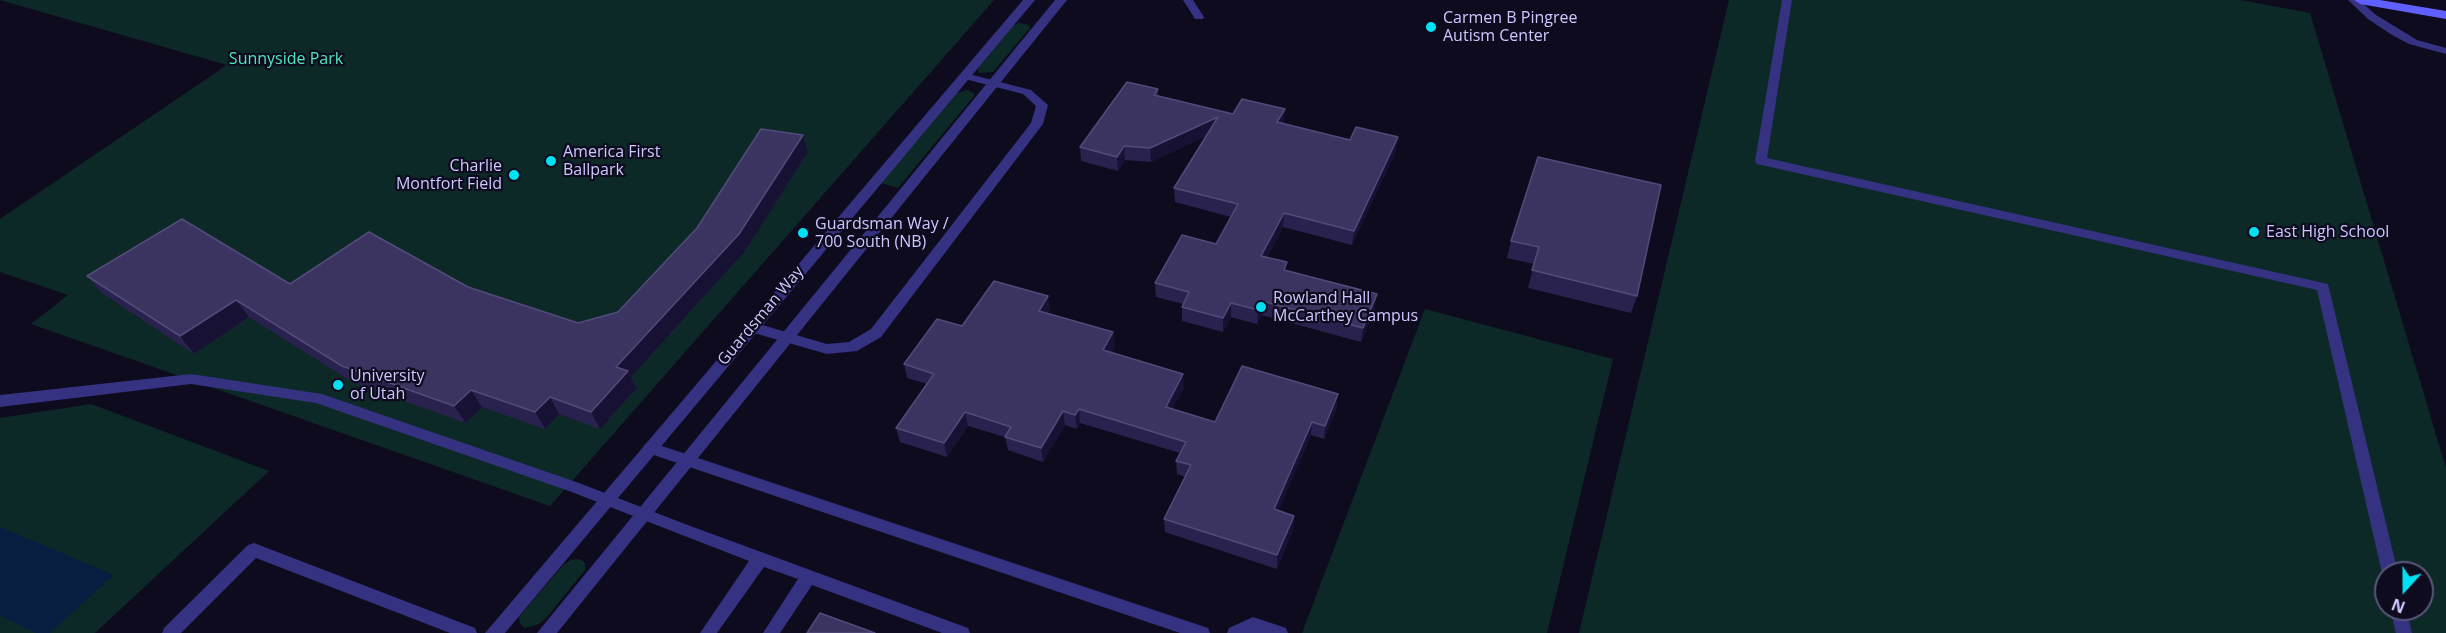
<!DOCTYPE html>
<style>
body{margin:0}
#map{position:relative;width:2446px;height:633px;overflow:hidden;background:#0e0b1f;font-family:"Open Sans",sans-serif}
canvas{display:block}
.north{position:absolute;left:2374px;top:561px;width:60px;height:60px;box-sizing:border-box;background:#0e0b1f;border:2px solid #5a5779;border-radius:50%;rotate:201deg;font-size:16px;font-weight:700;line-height:24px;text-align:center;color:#cdc8ff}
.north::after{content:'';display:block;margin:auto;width:21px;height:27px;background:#00e0f3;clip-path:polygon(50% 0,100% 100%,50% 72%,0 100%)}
</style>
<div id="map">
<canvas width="2446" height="633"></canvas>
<div class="north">N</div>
</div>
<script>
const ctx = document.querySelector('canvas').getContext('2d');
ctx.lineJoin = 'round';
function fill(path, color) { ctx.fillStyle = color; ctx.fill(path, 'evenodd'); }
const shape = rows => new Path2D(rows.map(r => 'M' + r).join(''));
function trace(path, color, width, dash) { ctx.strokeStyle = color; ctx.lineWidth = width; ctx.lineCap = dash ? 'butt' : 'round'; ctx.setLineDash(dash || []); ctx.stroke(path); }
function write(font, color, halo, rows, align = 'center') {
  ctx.font = font + ' "Open Sans",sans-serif'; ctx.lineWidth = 4.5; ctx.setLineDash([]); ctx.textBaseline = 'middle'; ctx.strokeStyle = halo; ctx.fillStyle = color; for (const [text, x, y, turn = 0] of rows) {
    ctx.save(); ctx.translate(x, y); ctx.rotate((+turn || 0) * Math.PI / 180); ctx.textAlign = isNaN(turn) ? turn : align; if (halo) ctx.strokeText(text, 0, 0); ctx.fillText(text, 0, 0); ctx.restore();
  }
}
const green = shape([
 [0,0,994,0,550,506,31,324,68,295,0,272,0,219,227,65],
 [1729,0,2241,0,2310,13,2446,468,2446,633,1579,633],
 [2386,573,2422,573,2422,609,2386,609],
 [1019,23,1029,25,1030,28,993,72,979,73,978,68,1014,25],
 [967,90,974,93,974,96,898,188,881,183,957,93],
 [1425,309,1613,359,1547,633,1302,633],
 [91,404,269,471,95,633,0,633,0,418],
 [580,559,585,563,585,570,547,617,539,624,524,628,520,623,519,617,563,565,571,560]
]);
const water = shape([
 [0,527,114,575,50,633,36,633,0,616]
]);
const service = shape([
 [1183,0,1193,0,1204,17,1203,19,1195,19,1183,0],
 [1782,0,1792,0,1767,158,2328,284,2398,573,2386,573,2386,578,2382,573,2317,290,1757,164,1755,161,1782,0],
 [2348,0,2359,0,2376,15,2417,40,2446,48,2446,54,2409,44,2392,35,2368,19,2348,0],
 [965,73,1031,90,1048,105,1043,124,881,337,857,351,827,354,747,331,745,327,747,323,752,322,827,344,849,342,871,329,1031,123,1036,106,1023,94,961,78,961,74,965,73],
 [191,374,322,394,579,483,685,524,968,628,970,633,942,633,812,585,780,633,763,633,798,579,764,567,717,633,700,633,749,561,569,491,316,403,191,384,0,407,0,395,191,374],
 [650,442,1208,628,1210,633,1180,633,645,452,643,448,645,444,650,442],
 [254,543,475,628,477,633,450,633,256,558,181,633,162,633,164,628,248,545,254,543],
 [2390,609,2406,609,2412,633,2396,633,2390,609],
 [1253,617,1286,628,1288,633,1227,633,1229,628,1253,617]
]);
const tertiary = shape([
 [1023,0,1035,0,505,633,485,633,1023,0],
 [1055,0,1067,0,557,633,537,633,1055,0]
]);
const secondary = shape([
 [2354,0,2380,0,2446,11,2446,19,2360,4,2354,0]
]);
const wall = shape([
 [1158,89,1158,96,1233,114,1284,123,1284,124,1396,151,1352,245,1283,227,1267,257,1287,271,1375,308,1361,342,1262,315,1257,324,1231,317,1223,332,1182,321,1182,307,1183,304,1156,297,1155,283,1216,244,1231,217,1175,202,1174,188,1206,136,1151,162,1125,160,1118,171,1081,161,1080,147],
 [808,152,745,251,631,377,637,388,600,429,559,414,545,429,482,407,466,423,354,383,249,317,194,354,102,293,87,276,290,284,468,287,578,323,618,312],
 [1538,157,1637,296,1631,313,1528,288,1534,264,1507,258,1511,241],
 [1048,296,1050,310,1048,313,1113,332,1115,346,1111,353,1184,388,1172,409,1215,422,1337,407,1324,439,1311,435,1278,511,1294,516,1293,529,1277,569,1165,532,1164,519,1185,477,1177,474,1176,461,1180,453,1080,423,1077,429,1065,425,1043,462,1008,450,1005,437,968,426,947,457,900,442,896,428,927,384,907,378,904,364,962,326]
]);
const shadedWall = shape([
 [1285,109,1284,123,1277,136,1277,122],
 [1218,117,1218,131,1151,162,1150,148],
 [803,135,808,152,745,251,631,377,637,388,600,429,591,412,616,367],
 [1398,137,1396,151,1352,245,1354,231],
 [1124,146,1125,160,1118,171,1117,157],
 [1284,213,1283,227,1261,270,1261,256],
 [1377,294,1375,308,1361,342,1363,328],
 [1048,296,1050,310,1041,325,1039,311],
 [236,300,249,317,194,354,180,336],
 [1262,301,1262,315,1257,324,1258,310],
 [1231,303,1231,317,1223,332,1223,318],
 [1113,332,1115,346,1104,364,1103,350],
 [1183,374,1184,388,1166,421,1166,407],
 [471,390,482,407,466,423,454,406],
 [1338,394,1337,407,1324,439,1325,426],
 [550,397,559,414,545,429,535,412],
 [1079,409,1080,423,1077,429,1075,415],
 [1063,411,1065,425,1043,462,1041,448],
 [965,412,968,426,947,457,944,443],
 [1312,422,1311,435,1273,523,1274,509],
 [1294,516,1293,529,1277,569,1277,555]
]);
const building = shape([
 [1127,82,1158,89,1154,95,1233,114,1242,99,1285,109,1277,122,1350,140,1356,127,1398,137,1354,231,1284,213,1261,256,1287,262,1284,270,1377,294,1363,328,1262,301,1258,310,1231,303,1223,318,1182,307,1189,292,1155,283,1182,235,1216,244,1238,204,1174,188,1218,117,1150,148,1124,146,1117,157,1080,147,1127,82],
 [761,129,803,135,739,234,616,367,628,371,591,412,550,397,535,412,471,390,454,406,342,366,236,300,180,336,87,276,182,219,290,284,369,232,468,287,578,323,618,312,697,228,761,129],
 [1538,157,1661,185,1637,296,1532,270,1539,247,1511,241,1538,157],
 [994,281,1048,296,1039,311,1113,332,1103,350,1183,374,1166,407,1215,422,1242,366,1338,394,1325,426,1312,422,1274,509,1294,516,1277,555,1164,519,1191,465,1176,461,1186,442,1079,409,1075,415,1063,411,1041,448,1005,437,1011,427,965,412,944,443,896,428,934,374,904,364,937,319,962,326,994,281],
 [820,613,875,633,807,633,820,613]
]);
const markers = [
 [1431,27,6,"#00e0f3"],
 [551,161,6,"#00e0f3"],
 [514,175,6,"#00e0f3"],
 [2254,232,6,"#00e0f3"],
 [803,233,6,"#00e0f3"],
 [1261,307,6,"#00e0f3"],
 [338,385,6,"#00e0f3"]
];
const poiNames = [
 ["Carmen B Pingree",1443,18],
 ["Autism Center",1443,36],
 ["America First",563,152],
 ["Ballpark",563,170],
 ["Charlie",502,166,"right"],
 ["Montfort Field",502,184,"right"],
 ["Guardsman Way /",815,224],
 ["700 South (NB)",815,242],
 ["East High School",2266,232],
 ["Rowland Hall",1273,298],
 ["McCarthey Campus",1273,316],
 ["University",350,376],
 ["of Utah",350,394]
];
const parkNames = [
 ["Sunnyside Park",286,59]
];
const streetNames = [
 ["Guardsman Way",761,316,-50]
];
fill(green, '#0d2927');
fill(water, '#081e41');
fill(service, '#343281');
fill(tertiary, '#343281');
fill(secondary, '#605fff');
fill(wall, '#29224e');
fill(shadedWall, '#171233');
fill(building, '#3b3461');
trace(building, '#524b7a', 1.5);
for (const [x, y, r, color] of markers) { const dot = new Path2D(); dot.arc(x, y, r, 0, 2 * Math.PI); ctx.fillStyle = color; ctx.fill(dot); trace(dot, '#0e0b1f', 2); }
write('16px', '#cdc8ff', '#0e0b1f', poiNames, 'left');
write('16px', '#4ee6bc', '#0e0b1f', parkNames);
write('16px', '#cdc8ff', '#0e0b1f', streetNames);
</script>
